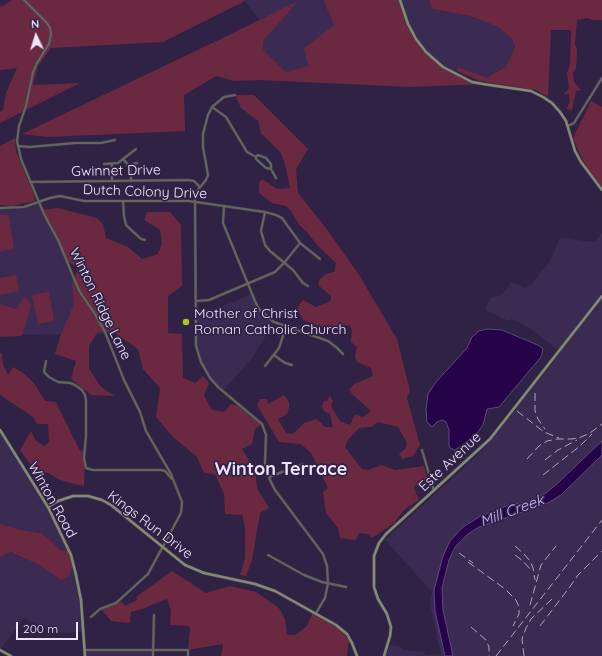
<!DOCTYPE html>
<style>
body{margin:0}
#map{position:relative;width:602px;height:656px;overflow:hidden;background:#2f2245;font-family:Quicksand,sans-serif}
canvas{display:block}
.north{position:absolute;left:16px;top:16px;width:40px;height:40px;-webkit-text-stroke:3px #2f2245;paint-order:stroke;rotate:356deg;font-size:11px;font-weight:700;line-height:16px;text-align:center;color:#ece5fc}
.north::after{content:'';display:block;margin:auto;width:14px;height:18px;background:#ece5fc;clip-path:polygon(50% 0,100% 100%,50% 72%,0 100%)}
.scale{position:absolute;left:16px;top:622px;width:62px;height:18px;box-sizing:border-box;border:2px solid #ece5fc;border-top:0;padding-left:5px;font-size:12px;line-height:14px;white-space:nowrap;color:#ece5fc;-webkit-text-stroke:3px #2f2245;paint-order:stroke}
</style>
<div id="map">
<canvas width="602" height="656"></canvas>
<div class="north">N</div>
<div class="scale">200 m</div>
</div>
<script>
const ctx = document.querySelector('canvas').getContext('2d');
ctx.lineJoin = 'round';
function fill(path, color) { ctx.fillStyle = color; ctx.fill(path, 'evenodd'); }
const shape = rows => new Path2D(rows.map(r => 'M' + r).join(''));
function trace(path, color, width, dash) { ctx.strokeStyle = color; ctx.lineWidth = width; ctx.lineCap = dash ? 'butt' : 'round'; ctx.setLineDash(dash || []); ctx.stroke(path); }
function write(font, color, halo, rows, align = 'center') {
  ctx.font = font + ' Quicksand,sans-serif'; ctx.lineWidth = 3.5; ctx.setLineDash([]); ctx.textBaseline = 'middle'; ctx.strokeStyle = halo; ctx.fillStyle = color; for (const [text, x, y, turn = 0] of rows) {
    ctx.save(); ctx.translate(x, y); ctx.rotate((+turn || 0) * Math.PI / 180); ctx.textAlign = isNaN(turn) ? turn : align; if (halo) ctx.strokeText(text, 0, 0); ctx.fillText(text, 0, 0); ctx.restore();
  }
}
const built = shape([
 [244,0,323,0,334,25,304,48,308,66,286,72,263,50,265,27],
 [400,0,430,0,432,9,471,16,498,27,512,39,515,47,506,67,493,74,488,78,458,67,457,71,454,73,432,57,413,34],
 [39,203,57,238,75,281,106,334,0,335,0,208,24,207],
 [602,233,602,656,386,656,390,645,399,646,403,650,424,652,426,655,441,654,430,604,432,592,385,540,485,448,561,352,528,327,512,319,508,321,485,310,490,298,502,295,511,282,525,288,531,285,550,261,560,238,594,242],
 [252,294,260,309,274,322,253,357,223,391,214,383,204,368,196,346,196,313,204,314],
 [0,430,48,507,69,551,61,551,48,538,41,533,21,530,0,524],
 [11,552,37,564,61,580,69,576,73,565,78,585,83,631,66,633,55,632,24,618,0,650,0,557],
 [85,650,153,651,153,656,85,656]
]);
const green = shape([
 [12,0,244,0,245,1,163,42,51,48,38,66,33,85,80,83,0,123,0,112,3,110,6,93,17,68,0,70,0,6,2,7],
 [323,0,400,0,408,24,421,46,443,67,472,82,483,84,411,87,260,80,234,81,216,76,184,95,185,131,47,137,22,134,231,34,298,1,264,40,263,50,286,72,308,66,304,48,334,25],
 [430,0,602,0,602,20,593,20,587,18,577,20,575,44,577,50,576,68,573,73,574,82,581,90,576,91,572,110,566,109,570,102,569,94,564,94,569,88,567,73,570,65,571,30,551,30,548,97,536,90,480,81,457,71,458,67,488,78,493,74,506,67,515,47,512,39,498,27,471,16,432,9],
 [235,95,254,95,308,149,296,169,298,193,326,228,359,275,397,339,410,391,407,398,420,445,413,456,402,459,399,454,405,449,407,443,398,427,378,422,371,427,359,428,348,440,345,447,362,469,368,470,381,465,395,470,424,466,428,482,421,485,418,484,414,487,419,500,405,509,393,524,372,538,368,534,359,533,356,540,340,538,338,528,326,513,323,492,328,488,311,453,301,444,279,442,257,405,260,399,267,399,268,404,284,395,289,402,289,408,287,414,278,419,286,433,293,434,304,423,317,419,325,427,333,427,330,414,324,411,322,407,323,402,328,400,329,395,333,401,331,406,340,421,350,425,355,414,363,417,371,411,353,395,349,390,354,384,373,376,371,368,357,362,355,356,357,347,351,342,352,329,349,325,340,326,333,331,303,320,297,308,303,300,316,307,331,301,331,296,318,285,320,279,326,274,334,272,336,263,318,246,306,231,300,226,291,211,286,206,272,203,259,193,259,183,262,179,277,189,290,188,285,164,281,153,261,133,258,121,241,108],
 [591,101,602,107,602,187,587,168,578,150,573,138],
 [15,138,16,152,34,194,35,201,12,206,0,205,0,146],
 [58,208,97,218,103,224,106,238,128,247,142,259,158,254,162,243,160,230,144,220,147,212,170,212,181,225,182,286,168,296,168,333,182,334,183,378,195,383,203,376,209,383,204,395,212,410,224,412,231,404,243,407,262,424,255,429,252,444,242,449,255,470,257,488,269,508,260,513,252,560,246,576,240,575,245,559,245,527,242,515,225,514,224,494,215,474,204,473,197,457,173,437,156,417,160,388,143,369,138,349,116,334,98,331,89,346,89,369,101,387,115,396,91,395,71,379,76,361,55,354,60,337,74,304,72,284,78,268,67,261,59,242,42,210],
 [0,215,7,215,9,217,14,249,0,251],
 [16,275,19,291,0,295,0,278],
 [49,292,54,321,38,324,32,295],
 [25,296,31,305,26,324,21,336,0,337,0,304,16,309],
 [0,352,2,354,3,364,8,375,13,367,23,373,34,383,45,401,56,402,79,449,85,454,84,486,70,483,58,479,49,473,41,472,31,475,31,465,20,450,31,431,36,441,45,446,49,442,48,424,37,424,33,417,0,395],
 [0,524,21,530,41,533,48,538,61,551,69,551,73,565,69,576,61,580,37,564,11,552,0,557],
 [172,571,206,593,230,586,256,592,279,608,285,619,287,635,295,635,306,627,313,613,338,628,344,633,350,643,348,644,347,656,221,656,223,644,188,650,190,628,188,626,170,625,171,610,167,599,151,605,145,608,131,612,130,623,111,621,102,610,121,601,125,606,137,600,136,597]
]);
const water = shape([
 [487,329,502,330,540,346,543,349,541,357,499,407,487,409,483,425,475,436,455,450,450,448,449,445,449,430,446,422,442,420,437,422,432,427,427,422,426,409,428,394,436,382,467,348,472,337,479,331,487,329],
 [602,441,602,455,561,495,548,503,479,527,468,534,455,547,449,560,442,588,443,610,453,656,445,656,435,611,434,590,443,556,450,541,463,527,479,517,506,506,530,501,546,493,559,482,602,441]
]);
const street = shape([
 [24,0,47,23,50,28,51,34,49,44,37,63,33,72,26,106,19,126,17,141,21,159,44,214,59,242,75,281,80,292,95,314,105,332,124,380,140,412,146,431,171,474,182,502,181,513,148,574,116,603,100,609,91,617],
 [235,95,224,97,212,107,208,115,203,134,203,147,208,175,206,180,197,191,195,197,196,346,201,362,210,378,218,387,262,424,266,435,265,464,270,480,275,490,323,554,327,566,328,583,325,598,316,613],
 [212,107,226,117,247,152,256,157,256,159,266,168,271,169,271,164,266,158,258,155,256,157],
 [568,126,574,123,602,78],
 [18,146,30,147,75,143,101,143,115,140],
 [123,159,130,167],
 [104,164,118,163,136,149],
 [112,164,112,181],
 [271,169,276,178],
 [131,180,130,167,133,164,137,163],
 [30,182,189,180,194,181,200,187],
 [123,201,124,216,126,225,141,239,145,240],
 [224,206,223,223,255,301,259,309,274,322,328,341,336,347,343,354],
 [0,208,24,207,50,198,60,196,84,201,189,201,265,212,276,215,282,218,300,243,320,259],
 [265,212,261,231,265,245,270,251,293,270,303,283,308,286],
 [196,301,209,300,275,272,284,263,300,243],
 [274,355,285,363,292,365],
 [46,361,44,372,49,377,58,382,70,383,75,385,82,390,85,395,86,400,86,436,84,458,86,468,93,470,161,470,165,471,172,479],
 [265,366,279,348,286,327],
 [422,450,434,491],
 [269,477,303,464],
 [268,555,304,575,322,582,346,587],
 [85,650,188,650,188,656],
 [153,656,154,615]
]);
const secondary = shape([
 [400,0,408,24,416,39,426,52,443,67,472,82,483,84,531,91,543,97,552,103,560,112,566,121,575,151,581,162,602,190],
 [0,430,48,507,71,555,76,575,81,600,85,656],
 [48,507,58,501,73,496,88,496,102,500,111,505,185,565,204,573,255,584,275,591,336,625,347,634,352,643,357,656],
 [0,650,11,656],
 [384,656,390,636,391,627,387,614,378,599,374,587,374,556,379,543,386,534,490,439,602,296]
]);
const rail = shape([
 [535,393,535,411,538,419,545,429],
 [517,411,544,432,559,438],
 [527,459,539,446,547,441,557,439,571,439,579,438,590,433,602,424],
 [545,460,558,450,577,440],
 [543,475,580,446,592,434],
 [515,546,524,554,530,561,533,568,535,580],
 [459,553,473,563],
 [515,555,523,561,530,569],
 [468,562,505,589,516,600,519,607,519,614,513,626],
 [530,605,541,565,556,546],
 [540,626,569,588,578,575,602,551],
 [471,627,486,640,489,647,489,656],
 [496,656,602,520],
 [524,656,522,639,526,628,531,619,552,599]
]);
const markers = [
 [186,322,4,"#a9c71a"]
];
const streetNames = [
 ["Gwinnet Drive",116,171,-1],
 ["Dutch Colony Drive",145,192,2],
 ["Winton Ridge Lane",100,304,64],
 ["Este Avenue",450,462,-43],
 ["Winton Road",52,500,61],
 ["Kings Run Drive",150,525,37]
];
const poiNames = [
 ["Mother of Christ",194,314],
 ["Roman Catholic Church",194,330]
];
const waterNames = [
 ["Mill Creek",512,511,-20]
];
const districtNames = [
 ["Winton Terrace",281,470]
];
fill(built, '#3b2b53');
fill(green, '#6b2941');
fill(water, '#260248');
trace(water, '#61467e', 1);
trace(street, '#493d5f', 3);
trace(secondary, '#493d5f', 3.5);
trace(street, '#636856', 2);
trace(secondary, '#838b6e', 2.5);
trace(rail, '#ada4bf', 1, [8, 4]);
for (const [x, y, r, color] of markers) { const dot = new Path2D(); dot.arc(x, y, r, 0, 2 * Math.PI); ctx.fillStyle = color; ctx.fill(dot); trace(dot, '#2f2245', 1.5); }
write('14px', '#ece5fc', '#2f2245', streetNames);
write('14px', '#ece5fc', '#2f2245', poiNames, 'left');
write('italic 15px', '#c9b0f9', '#2f2245', waterNames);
write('bold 18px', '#ece5fc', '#2f2245', districtNames);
</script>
